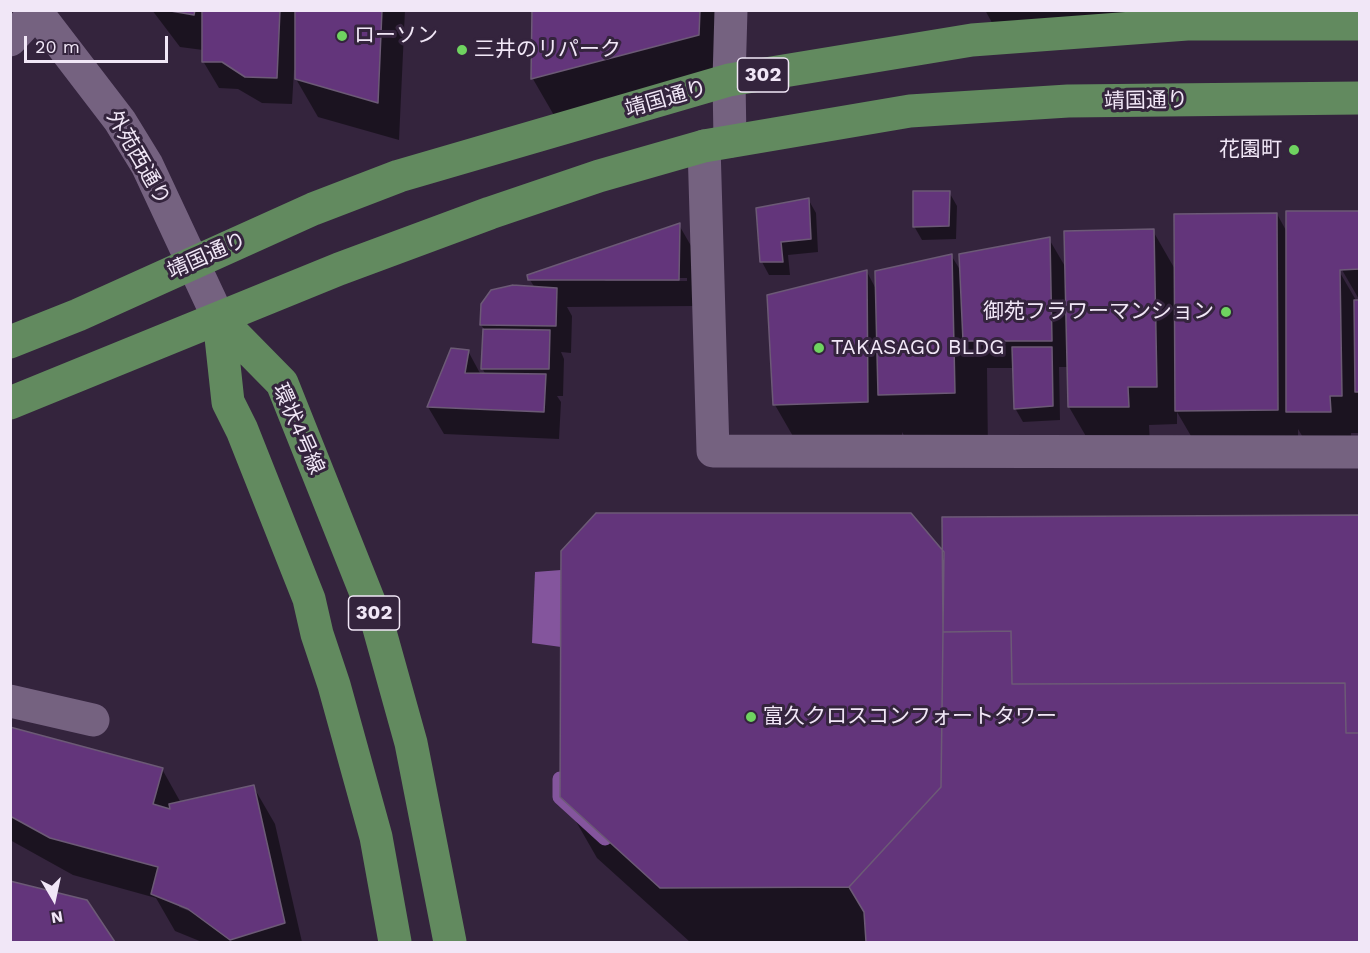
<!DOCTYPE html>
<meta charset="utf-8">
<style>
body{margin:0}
#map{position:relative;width:1370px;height:953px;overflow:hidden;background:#34243d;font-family:"Work Sans",sans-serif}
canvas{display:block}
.frame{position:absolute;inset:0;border:12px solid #f1e7f7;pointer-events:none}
.north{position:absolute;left:24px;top:869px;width:60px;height:60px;-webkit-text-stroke:4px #34243d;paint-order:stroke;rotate:171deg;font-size:16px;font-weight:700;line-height:24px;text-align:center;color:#f1e7f7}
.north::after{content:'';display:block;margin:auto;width:21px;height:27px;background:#f1e7f7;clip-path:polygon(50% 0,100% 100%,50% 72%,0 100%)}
.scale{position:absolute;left:24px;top:36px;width:144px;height:27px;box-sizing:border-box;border:3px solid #f1e7f7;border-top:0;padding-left:8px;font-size:18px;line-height:21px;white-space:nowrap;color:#f1e7f7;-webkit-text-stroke:4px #34243d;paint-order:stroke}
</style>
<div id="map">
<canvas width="1370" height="953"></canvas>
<div class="frame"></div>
<div class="north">N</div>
<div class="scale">20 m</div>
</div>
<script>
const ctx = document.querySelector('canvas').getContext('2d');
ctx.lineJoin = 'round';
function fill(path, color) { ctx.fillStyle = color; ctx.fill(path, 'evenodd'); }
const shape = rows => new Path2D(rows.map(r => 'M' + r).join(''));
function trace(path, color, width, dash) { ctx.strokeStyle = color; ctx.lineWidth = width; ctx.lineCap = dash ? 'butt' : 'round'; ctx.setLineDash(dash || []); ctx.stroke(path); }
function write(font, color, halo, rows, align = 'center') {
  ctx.font = font + ' "Work Sans","Noto Sans JP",sans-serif'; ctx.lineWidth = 6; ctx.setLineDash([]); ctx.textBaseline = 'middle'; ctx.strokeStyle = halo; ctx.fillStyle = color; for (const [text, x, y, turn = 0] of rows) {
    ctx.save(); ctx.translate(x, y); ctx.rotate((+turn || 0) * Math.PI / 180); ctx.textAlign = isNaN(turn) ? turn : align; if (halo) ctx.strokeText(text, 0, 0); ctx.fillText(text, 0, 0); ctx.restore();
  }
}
const water = shape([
 [561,570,561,647,532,643,535,572]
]);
const shadow = shape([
 [152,10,405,10,399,140,318,117,296,79,296,70,294,70,292,104,262,103,238,89,219,88,203,61,203,50,180,47],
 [534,10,727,10,724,80,559,124,533,79],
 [985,10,1187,10,1001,39],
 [949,192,957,206,956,239,922,240,914,226],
 [808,199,816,213,818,252,788,255,790,275,769,275,762,262],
 [1360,213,1360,301,1338,263,1335,264,1357,302,1360,302,1360,433,1351,433,1352,449,1310,449,1298,429,1298,447,1198,448,1177,412,1177,424,1149,425,1150,445,1091,445,1069,407,1068,367,1059,367,1060,420,1023,422,1015,408,1014,368,987,368,988,452,914,454,902,432,902,461,809,464,775,405,867,272,877,291,951,255,962,273,1049,239,1066,268,1153,231,1176,271,1277,214,1288,234],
 [679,225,694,251,694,306,567,307,572,316,571,353,561,352,564,359,563,396,557,396,561,402,559,439,444,434,428,407,452,350,468,351,481,375,486,375,482,368,485,330,481,325,535,288,530,280],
 [610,278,687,278,687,281,604,281],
 [1360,516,1360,942,690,942,597,858,562,797,945,556],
 [942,574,945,574,943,795,940,795],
 [10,728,162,769,181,803,253,786,275,824,302,942,202,942,175,931,156,898,73,875,10,840],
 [179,903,195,910,194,913,179,907],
 [10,883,86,902,113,942,10,942]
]);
const stream = shape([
 [560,779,560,797,605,838]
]);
const building = shape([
 [165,10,195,10,194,15,165,10],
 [202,10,280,10,277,78,245,77,222,62,202,62,202,10],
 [295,10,382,10,378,103,295,79,295,10],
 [532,10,700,10,699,35,531,79,532,10],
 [913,191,950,191,949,226,913,227,913,191],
 [809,198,811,239,781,242,783,262,760,262,756,208,809,198],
 [1286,211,1360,211,1360,269,1340,270,1342,396,1330,396,1331,412,1286,412,1286,211],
 [1277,213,1278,410,1175,411,1174,214,1277,213],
 [680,223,679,280,528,280,527,275,680,223],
 [1154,229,1157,387,1128,387,1129,407,1068,407,1064,231,1154,229],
 [1050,237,1052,341,963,341,959,254,1050,237],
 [952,254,955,393,878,395,875,271,952,254],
 [867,270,868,402,773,405,767,295,867,270],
 [513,285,557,288,556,326,480,325,481,304,491,290,513,285],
 [1354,300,1360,300,1360,392,1355,392,1354,300],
 [483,329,550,330,549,369,481,369,483,329],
 [1012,347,1052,347,1053,406,1014,409,1012,347],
 [451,348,469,350,465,373,546,374,544,412,427,407,451,348],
 [596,513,911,513,944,552,941,787,849,887,660,888,560,797,561,551,596,513],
 [1360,515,1360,733,1346,733,1345,683,1012,684,1011,631,943,632,942,517,1360,515],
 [1011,631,1012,684,1345,683,1346,733,1360,733,1360,942,866,942,864,912,849,887,941,787,943,632,1011,631],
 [10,727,163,768,153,804,170,809,169,804,254,785,285,923,230,940,188,909,151,894,158,867,50,838,10,816,10,727],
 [10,881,87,900,115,942,10,942,10,881]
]);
const street = shape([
 [10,40,36,12],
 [730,141,729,80,731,10],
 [704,146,713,451,1360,452],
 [10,701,93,720]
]);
const secondary = shape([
 [35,10,120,121,147,165,219,319]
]);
const primary = shape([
 [219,319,282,383,377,621,411,743,450,942],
 [219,319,228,402,242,430,309,599,317,634,334,685,376,837,395,942],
 [10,342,78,315,313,209,399,176,729,80,972,40,1187,24,1360,24],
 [10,403,339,269,490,213,599,176,704,146,910,111,1068,101,1360,98]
]);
const markers = [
 [342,36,6,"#6fd360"],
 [462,50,6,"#6fd360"],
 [1294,150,6,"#6fd360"],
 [1226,312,6,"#6fd360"],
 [819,348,6,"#6fd360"],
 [751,717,6,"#6fd360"]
];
const shields = [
 [763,75,51],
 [374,613,51]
];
const shieldNames = [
 ["302",763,75],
 ["302",374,613]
];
const poiNames = [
 ["ローソン",354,36],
 ["三井のリパーク",474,50],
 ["花園町",1282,150,"right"],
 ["御苑フラワーマンション",1214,312,"right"],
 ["TAKASAGO BLDG",831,348],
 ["富久クロスコンフォートタワー",763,717]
];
const streetNames = [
 ["靖国通り",666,99,-16],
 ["靖国通り",1146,101,-1],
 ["外苑西通り",138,158,60],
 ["靖国通り",207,256,-24],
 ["環状4号線",298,429,66]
];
fill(water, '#84559d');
fill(shadow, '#0007');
trace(stream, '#84559d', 15);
fill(building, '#63357b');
trace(building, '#6c5a76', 1.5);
trace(street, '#756280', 33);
trace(secondary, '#756280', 33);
trace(primary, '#628a5f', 33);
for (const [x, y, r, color] of markers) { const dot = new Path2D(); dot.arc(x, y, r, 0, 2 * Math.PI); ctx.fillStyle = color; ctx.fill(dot); trace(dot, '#34243d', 2); }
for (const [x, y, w] of shields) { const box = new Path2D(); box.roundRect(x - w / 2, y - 17, w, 34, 4.5); ctx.fillStyle = '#34243d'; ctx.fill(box); trace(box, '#f1e7f7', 1.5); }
write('bold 20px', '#f1e7f7', null, shieldNames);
write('21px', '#f1e7f7', '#34243d', poiNames, 'left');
write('21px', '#f1e7f7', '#34243d', streetNames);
</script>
